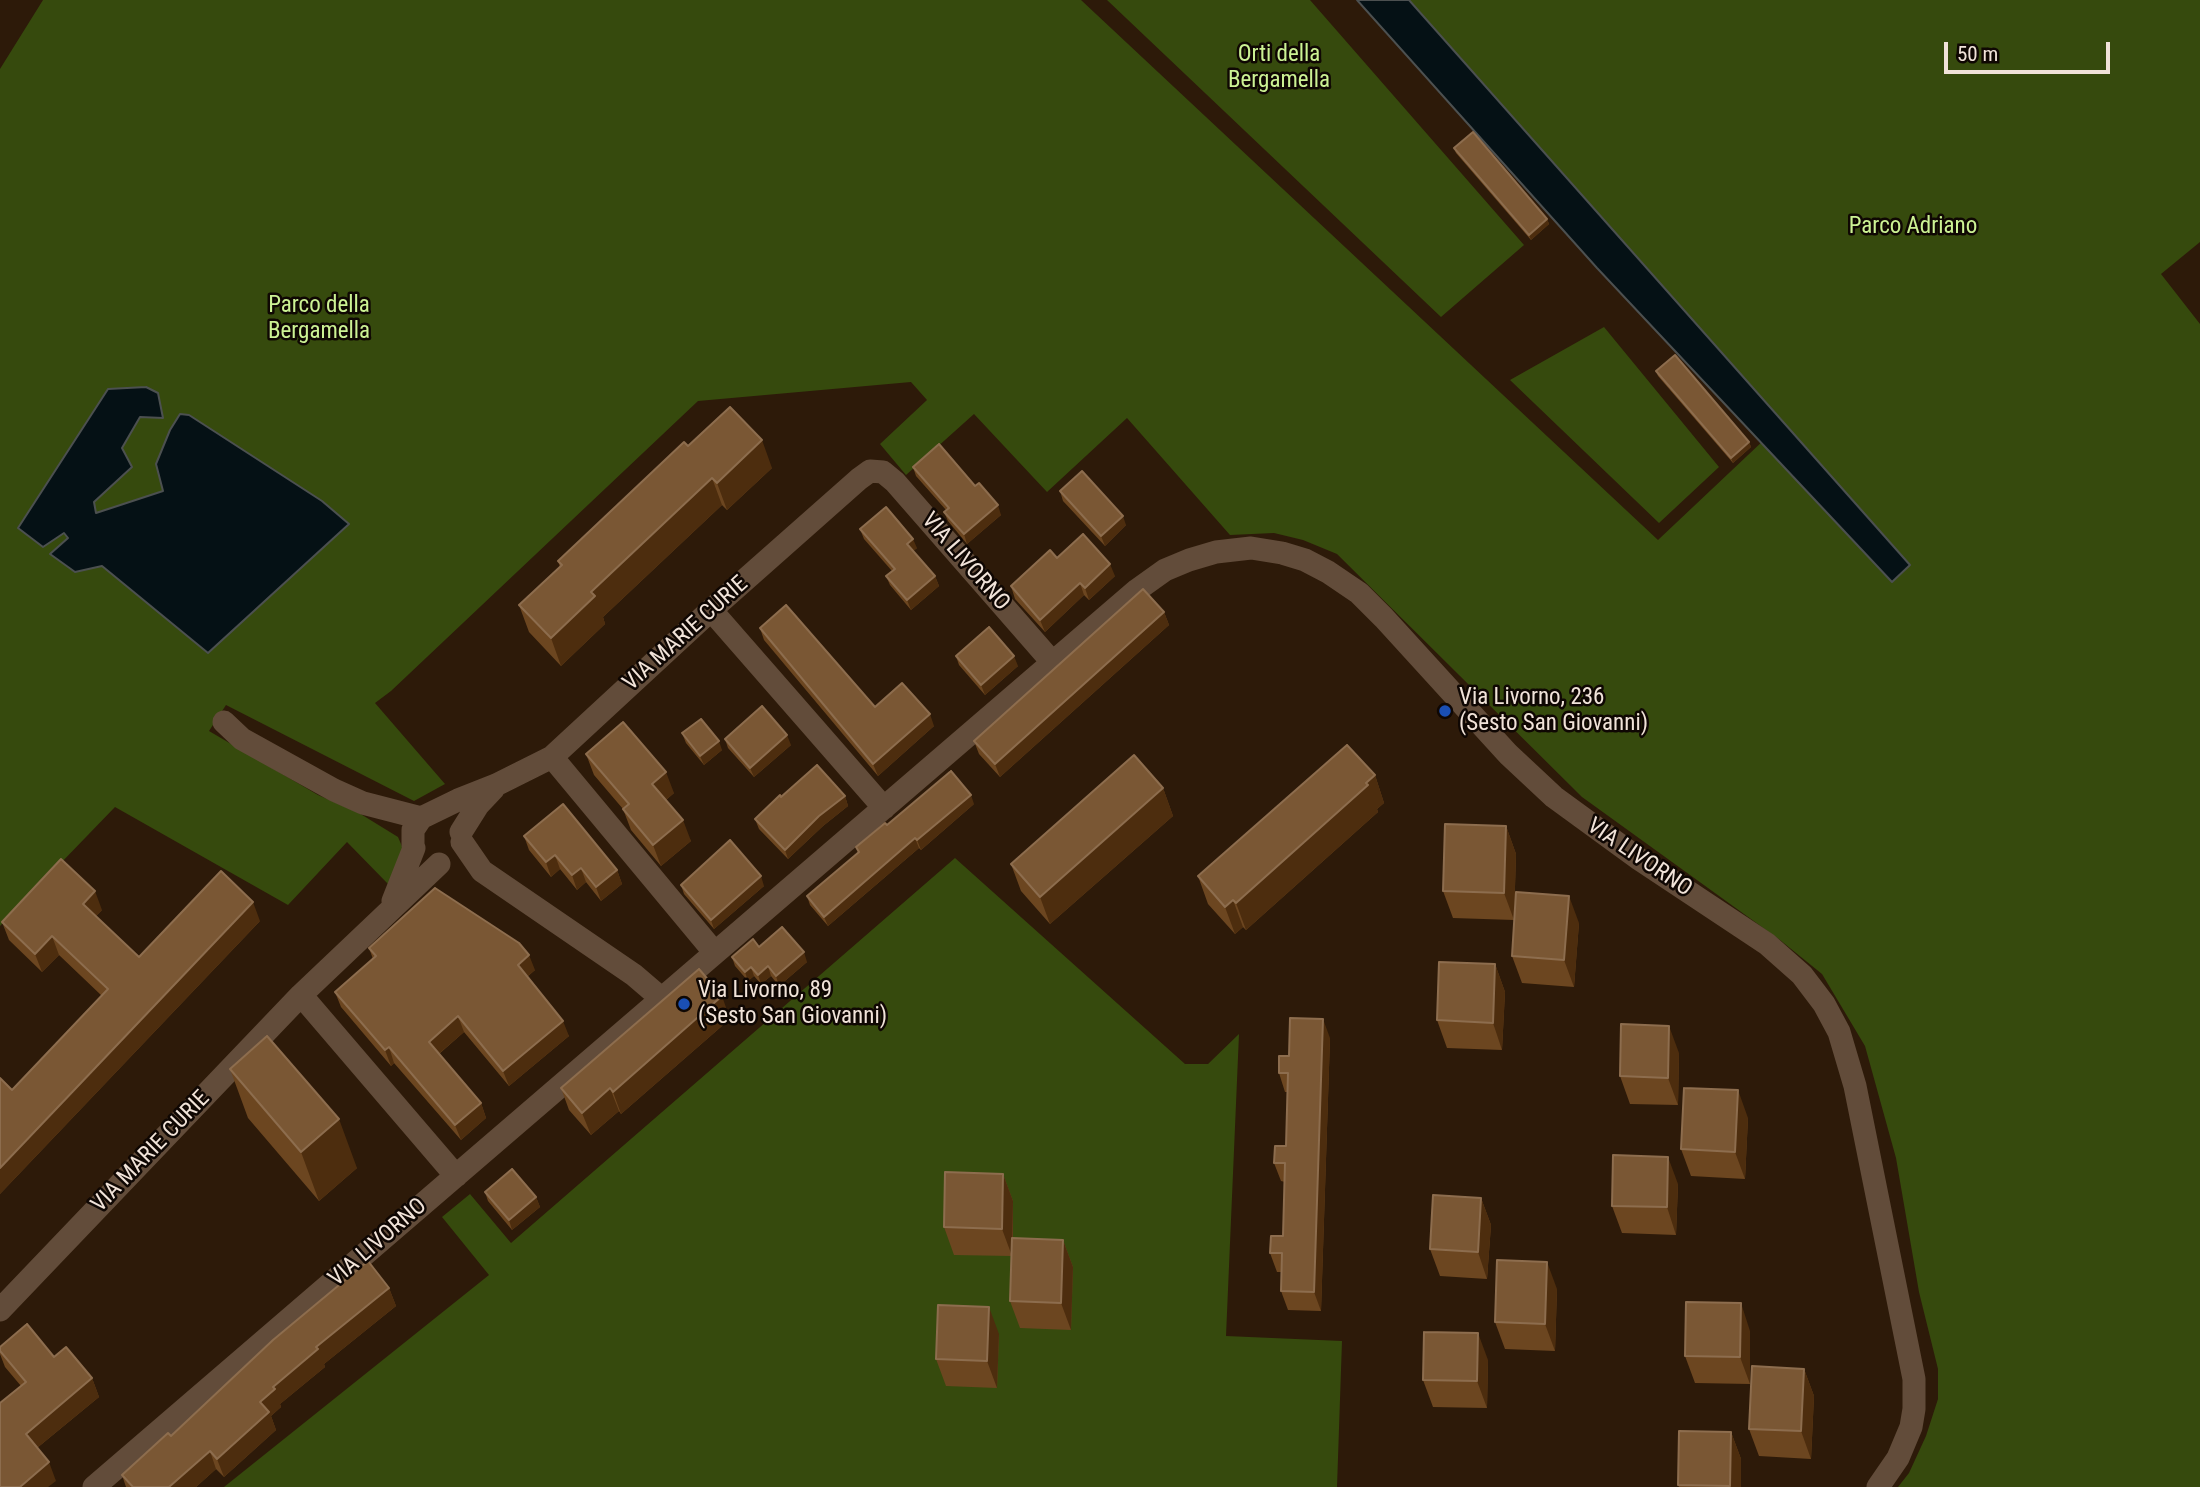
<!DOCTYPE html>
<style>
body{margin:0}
#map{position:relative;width:2200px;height:1487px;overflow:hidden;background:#2d1a09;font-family:"Roboto Condensed",sans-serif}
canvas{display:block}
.scale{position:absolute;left:1944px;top:42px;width:166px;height:32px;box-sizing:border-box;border:4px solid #f1e3d9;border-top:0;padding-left:9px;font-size:21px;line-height:24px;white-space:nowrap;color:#f1e3d9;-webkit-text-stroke:5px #0f0703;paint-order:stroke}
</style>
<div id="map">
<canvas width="2200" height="1487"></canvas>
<div class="scale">50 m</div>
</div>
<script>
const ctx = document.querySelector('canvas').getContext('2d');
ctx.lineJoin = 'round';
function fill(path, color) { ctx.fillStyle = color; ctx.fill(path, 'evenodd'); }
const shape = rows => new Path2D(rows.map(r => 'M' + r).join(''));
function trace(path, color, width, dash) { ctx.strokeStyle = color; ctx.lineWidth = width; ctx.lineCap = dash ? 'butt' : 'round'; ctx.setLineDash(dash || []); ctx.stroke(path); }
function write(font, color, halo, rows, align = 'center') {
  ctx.font = font + ' "Roboto Condensed",sans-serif'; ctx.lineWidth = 5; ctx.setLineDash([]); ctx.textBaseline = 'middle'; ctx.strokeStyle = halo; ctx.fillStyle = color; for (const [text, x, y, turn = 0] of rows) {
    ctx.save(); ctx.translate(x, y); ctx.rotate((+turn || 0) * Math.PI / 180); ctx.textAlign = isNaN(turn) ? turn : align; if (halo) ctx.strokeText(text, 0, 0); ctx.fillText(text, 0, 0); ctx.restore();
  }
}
const green = shape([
 [43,0,1081,0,1658,540,1783,422,1409,0,2200,0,2200,242,2161,274,2200,324,2200,1487,1898,1487,1909,1473,1926,1436,1938,1399,1938,1369,1919,1292,1896,1158,1865,1046,1822,974,1780,940,1582,797,1337,554,1303,540,1274,533,1230,535,1127,418,1047,492,974,414,906,475,880,444,927,400,911,382,698,401,391,691,375,703,445,784,414,801,226,705,209,731,318,795,359,813,398,837,404,851,389,885,347,842,288,905,115,807,0,926,0,69],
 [1107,0,1310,0,1524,245,1441,317],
 [1604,327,1719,467,1659,523,1510,380],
 [955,858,1185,1064,1208,1064,1239,1034,1226,1336,1342,1341,1337,1487,224,1487,489,1275,442,1217,470,1194,511,1243]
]);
const water = shape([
 [1357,0,1409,0,1910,565,1892,582,1597,268,1357,0],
 [146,387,158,393,163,418,140,417,122,448,132,467,94,502,96,513,163,491,156,464,170,430,180,414,189,415,322,501,349,524,208,653,102,566,75,572,50,554,68,538,64,533,43,547,18,528,108,389,146,387]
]);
const minor = shape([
 [711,610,884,808],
 [224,722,242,739,334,790,363,803,421,818],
 [552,757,715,953],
 [461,832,478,805,494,788],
 [462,842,482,871,634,975,662,999],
 [413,845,413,830,421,818,458,800,496,785,552,757,711,610,859,479,870,471,883,472,895,482,1053,663],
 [393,901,414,848],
 [301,995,456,1176],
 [0,1310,301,995,439,864],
 [94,1487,1137,590,1165,570,1189,560,1216,552,1251,548,1282,553,1305,560,1328,572,1359,593,1384,618,1508,754,1554,797,1639,859,1767,944,1802,975,1824,1004,1839,1032,1855,1086,1914,1379,1914,1409,1911,1427,1898,1458,1878,1487]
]);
const wall = shape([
 [1454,148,1547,219,1549,224,1531,240,1456,153],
 [1656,371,1749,442,1751,447,1733,463,1658,376],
 [688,446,772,468,727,510,722,505,603,617,605,624,561,666,529,632,519,605,560,567,558,561],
 [913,467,975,486,1001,515,967,544,948,521,944,512,946,510,916,476],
 [1060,491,1126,525,1105,546,1063,501],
 [860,529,917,548,913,551,935,576,939,586,911,610,890,585,886,576,892,571,864,539],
 [1057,558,1115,576,1089,600,1084,595,1045,632,1015,599,1011,586],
 [1164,612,1169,625,1000,777,979,754,974,741],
 [760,628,875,707,934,726,878,776,764,640],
 [956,656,1018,666,985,695,959,665],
 [682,733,722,750,704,765,686,743],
 [725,739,791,745,754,777,728,748],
 [586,754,674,793,666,800,691,841,661,866,631,830,623,809,594,775],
 [1375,775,1384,803,1377,809,1378,812,1246,930,1243,927,1235,934,1208,904,1198,876],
 [1163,788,1173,816,1050,924,1021,891,1011,864],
 [845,796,848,806,823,826,788,859,759,829,755,819],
 [974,804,921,850,919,848,828,926,810,905,807,896,858,853,856,847,887,825],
 [1506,826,1516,854,1514,920,1453,918,1443,891],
 [524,836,617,870,622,884,601,901,586,882,577,890,560,869,551,877,529,850],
 [681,885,764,886,714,929,684,894],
 [102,910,96,916,139,957,260,921,0,1194,0,1078,12,1090,102,996,59,955,42,972,9,940,2,922],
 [1579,923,1574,987,1522,983,1512,956],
 [759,947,807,962,779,986,771,976,761,984,754,976,748,981,735,966,732,957],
 [369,948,535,970,527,977,569,1036,509,1086,464,1032,439,1054,481,1103,486,1118,461,1140,394,1063,391,1066,341,1007,335,992,373,959],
 [1495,964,1505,992,1502,1050,1447,1048,1437,1020],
 [730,1019,621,1114,619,1111,591,1135,569,1110,561,1088],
 [1330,1038,1321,1311,1288,1310,1281,1291,1282,1272,1277,1272,1270,1253,1283,1236,1285,1182,1281,1181,1274,1163,1286,1146,1288,1092,1285,1092,1279,1073,1289,1056],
 [1679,1053,1678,1105,1630,1104,1620,1076],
 [230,1069,357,1168,319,1201,248,1118],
 [1748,1118,1745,1179,1691,1176,1681,1149],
 [1003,1174,1013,1201,1013,1238,1063,1240,1073,1267,1071,1330,1020,1328,1010,1301,1011,1256,954,1255,944,1227],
 [1678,1184,1676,1235,1622,1233,1612,1206],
 [485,1192,536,1197,540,1207,512,1230,488,1201],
 [1481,1198,1491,1225,1487,1279,1440,1276,1430,1249],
 [389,1288,396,1306,324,1364,325,1367,280,1404,281,1407,271,1416,276,1430,224,1477,216,1469,196,1487,126,1487,122,1475,171,1436],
 [1557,1289,1555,1351,1505,1349,1495,1322],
 [1750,1331,1750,1384,1695,1383,1685,1356],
 [999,1334,997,1388,946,1386,936,1359],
 [0,1347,54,1357,92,1378,99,1397,37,1448,56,1481,0,1404,21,1386,5,1367,0,1354],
 [1488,1360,1487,1408,1433,1407,1423,1380],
 [1804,1369,1814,1396,1811,1459,1759,1456,1749,1429],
 [1731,1432,1741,1459,1741,1487,1679,1487,1678,1485]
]);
const shadedWall = shape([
 [1547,219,1549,224,1531,240,1529,235],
 [762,440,772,468,727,510,717,483],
 [1749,442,1751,447,1733,463,1731,458],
 [712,478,722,505,603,617,605,624,561,666,551,638,591,592],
 [998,505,1001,515,967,544,964,534],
 [1123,516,1126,525,1105,546,1101,536],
 [913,539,917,548,911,553,907,544],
 [1110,564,1115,576,1089,600,1085,588],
 [935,576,939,586,911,610,907,600],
 [1080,583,1084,595,1045,632,1040,620],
 [1164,612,1169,625,1000,777,995,764],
 [1014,656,1018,666,985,695,981,685],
 [930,714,934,726,878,776,873,764],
 [787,735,791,745,754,777,750,768],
 [719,741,722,750,704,765,700,756],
 [666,772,674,793,660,805,652,784],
 [1375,775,1384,803,1377,809,1378,812,1246,930,1236,903],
 [1163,788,1173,816,1050,924,1040,897],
 [971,795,974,804,921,850,917,840],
 [845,796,848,806,823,826,788,859,785,850,819,816],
 [683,820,691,841,661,866,653,845],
 [1506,826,1516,854,1514,920,1504,893],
 [915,838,919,848,828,926,824,917],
 [555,855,560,869,551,877,546,862],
 [581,868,586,882,577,890,572,875],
 [617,870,622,884,601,901,596,887],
 [761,876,764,886,714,929,711,920],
 [95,891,102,910,90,922,83,904],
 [1569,896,1579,923,1574,987,1564,960],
 [1233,900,1243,927,1235,934,1225,907],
 [253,902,260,921,0,1194,0,1168],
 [52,936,59,955,42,972,35,954],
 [804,952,807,962,779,986,776,976],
 [529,955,535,970,523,980,518,965],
 [1495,964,1505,992,1502,1050,1493,1023],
 [768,966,771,976,761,984,758,975],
 [751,967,754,976,748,981,745,972],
 [722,996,730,1019,621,1114,613,1092],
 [458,1016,464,1032,435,1057,429,1042],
 [1323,1019,1330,1038,1321,1311,1314,1292],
 [563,1021,569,1036,509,1086,503,1071],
 [1669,1026,1679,1053,1678,1105,1668,1078],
 [389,1047,394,1063,391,1066,385,1050],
 [610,1088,619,1111,591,1135,582,1113],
 [1738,1090,1748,1118,1745,1179,1735,1152],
 [481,1103,486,1118,461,1140,455,1125],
 [339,1119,357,1168,319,1201,301,1152],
 [1668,1157,1678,1184,1676,1235,1667,1207],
 [1003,1174,1013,1201,1012,1256,1002,1229],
 [536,1197,540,1207,512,1230,509,1220],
 [1481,1198,1491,1225,1487,1279,1478,1252],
 [1063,1240,1073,1267,1071,1330,1061,1303],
 [1547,1262,1557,1289,1555,1351,1545,1324],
 [389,1288,396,1306,324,1364,325,1367,280,1404,281,1407,271,1416,276,1430,224,1477,217,1459,273,1387,316,1347],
 [1741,1303,1750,1331,1750,1384,1740,1357],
 [989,1307,999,1334,997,1388,987,1361],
 [1478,1333,1488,1360,1487,1408,1477,1381],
 [1804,1369,1814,1396,1811,1459,1801,1431],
 [92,1378,99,1397,32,1452,26,1434],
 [1731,1432,1741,1459,1741,1487,1731,1487,1730,1486],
 [210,1451,216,1469,196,1487,169,1487],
 [49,1462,56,1481,48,1487,20,1487]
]);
const building = shape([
 [1473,132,1547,219,1529,235,1454,148,1473,132],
 [1675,355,1749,442,1731,458,1656,371,1675,355],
 [730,407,762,440,717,483,712,478,591,592,595,596,551,638,519,605,562,565,558,561,684,442,688,446,730,407],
 [939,444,975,486,979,483,998,505,964,534,944,512,949,508,913,467,939,444],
 [1082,471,1123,516,1101,536,1060,491,1082,471],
 [886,507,913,539,907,544,935,576,907,600,886,576,895,569,860,529,886,507],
 [1083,534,1110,564,1085,588,1080,583,1040,620,1011,586,1050,550,1057,558,1083,534],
 [1143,589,1164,612,995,764,974,741,1143,589],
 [786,605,875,707,902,683,930,714,873,764,760,628,786,605],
 [989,627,1014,656,981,685,956,656,989,627],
 [762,706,787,735,750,768,725,739,762,706],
 [701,719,719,741,700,756,682,733,701,719],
 [623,722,666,772,652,784,683,820,653,845,623,809,629,804,586,754,623,722],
 [1347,745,1375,775,1366,783,1368,785,1236,903,1233,900,1225,907,1198,876,1347,745],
 [1134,755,1163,788,1040,897,1011,864,1134,755],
 [817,765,845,796,819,816,785,850,755,819,780,795,781,797,817,765],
 [951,771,971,795,917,840,915,838,824,917,807,896,859,852,856,847,885,823,887,825,951,771],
 [563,804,617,870,596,887,581,868,572,875,555,855,546,862,524,836,563,804],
 [1445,824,1506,826,1504,893,1443,891,1445,824],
 [730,840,761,876,711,920,681,885,730,840],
 [61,859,95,891,83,904,139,957,221,871,253,902,0,1168,0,1078,12,1090,108,989,52,936,35,954,2,922,61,859],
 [435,888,519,943,529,955,518,965,563,1021,503,1071,458,1016,429,1042,481,1103,455,1125,389,1047,385,1050,335,992,376,956,369,948,435,888],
 [1516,892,1569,896,1564,960,1512,956,1516,892],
 [782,927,804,952,776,976,768,966,758,975,751,967,745,972,732,957,753,939,759,947,782,927],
 [1439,962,1495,964,1493,1023,1437,1020,1439,962],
 [699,969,722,996,613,1092,610,1088,582,1113,561,1088,699,969],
 [1290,1018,1323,1019,1314,1292,1281,1291,1282,1253,1270,1253,1271,1236,1283,1236,1285,1163,1274,1163,1275,1146,1286,1146,1288,1073,1279,1073,1279,1056,1289,1056,1290,1018],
 [1621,1024,1669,1026,1668,1078,1620,1076,1621,1024],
 [267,1036,339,1119,301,1152,230,1069,267,1036],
 [1684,1088,1738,1090,1735,1152,1681,1149,1684,1088],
 [1613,1155,1668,1157,1667,1207,1612,1206,1613,1155],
 [512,1169,536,1197,509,1220,485,1192,512,1169],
 [945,1172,1003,1174,1002,1229,944,1227,945,1172],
 [1433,1195,1481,1198,1478,1252,1430,1249,1433,1195],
 [1012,1238,1063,1240,1061,1303,1010,1301,1012,1238],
 [1497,1260,1547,1262,1545,1324,1495,1322,1497,1260],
 [368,1261,389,1288,316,1347,318,1349,273,1387,275,1389,260,1402,269,1412,217,1459,210,1451,169,1487,133,1487,122,1475,168,1433,171,1436,273,1340,368,1261],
 [1686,1302,1741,1303,1740,1357,1685,1356,1686,1302],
 [938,1305,989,1307,987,1361,936,1359,938,1305],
 [27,1324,54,1357,66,1347,92,1378,26,1434,49,1462,20,1487,0,1487,0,1403,26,1382,0,1351,0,1347,27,1324],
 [1424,1332,1478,1333,1477,1381,1423,1380,1424,1332],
 [1752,1366,1804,1369,1801,1431,1749,1429,1752,1366],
 [1679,1431,1731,1432,1730,1486,1678,1485,1679,1431]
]);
const markers = [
 [1445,711,7,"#1a4fb4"],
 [684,1004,7,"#1a4fb4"]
];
const parkNames = [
 ["Orti della",1279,55],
 ["Bergamella",1279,81],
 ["Parco Adriano",1913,227],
 ["Parco della",319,306],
 ["Bergamella",319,332]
];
const streetNames = [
 ["VIA LIVORNO",965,562,49],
 ["VIA MARIE CURIE",686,634,-42],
 ["VIA LIVORNO",1639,858,34],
 ["VIA MARIE CURIE",151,1152,-46],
 ["VIA LIVORNO",378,1243,-41]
];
const poiNames = [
 ["Via Livorno, 236",1459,698],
 ["(Sesto San Giovanni)",1459,724],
 ["Via Livorno, 89",698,991],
 ["(Sesto San Giovanni)",698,1017]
];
fill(green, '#364a0d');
fill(water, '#051115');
trace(water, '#4c5050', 2);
trace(minor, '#624c3a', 23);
fill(wall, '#6c4620');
fill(shadedWall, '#4d2d0e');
fill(building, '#7a5734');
trace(building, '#8d6d4e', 2);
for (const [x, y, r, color] of markers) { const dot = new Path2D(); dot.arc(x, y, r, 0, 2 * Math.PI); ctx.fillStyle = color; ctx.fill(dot); trace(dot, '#0f0703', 2.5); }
write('23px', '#ccf294', '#0f0703', parkNames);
write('23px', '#f1e3d9', '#0f0703', streetNames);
write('23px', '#f1e3d9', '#0f0703', poiNames, 'left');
</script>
